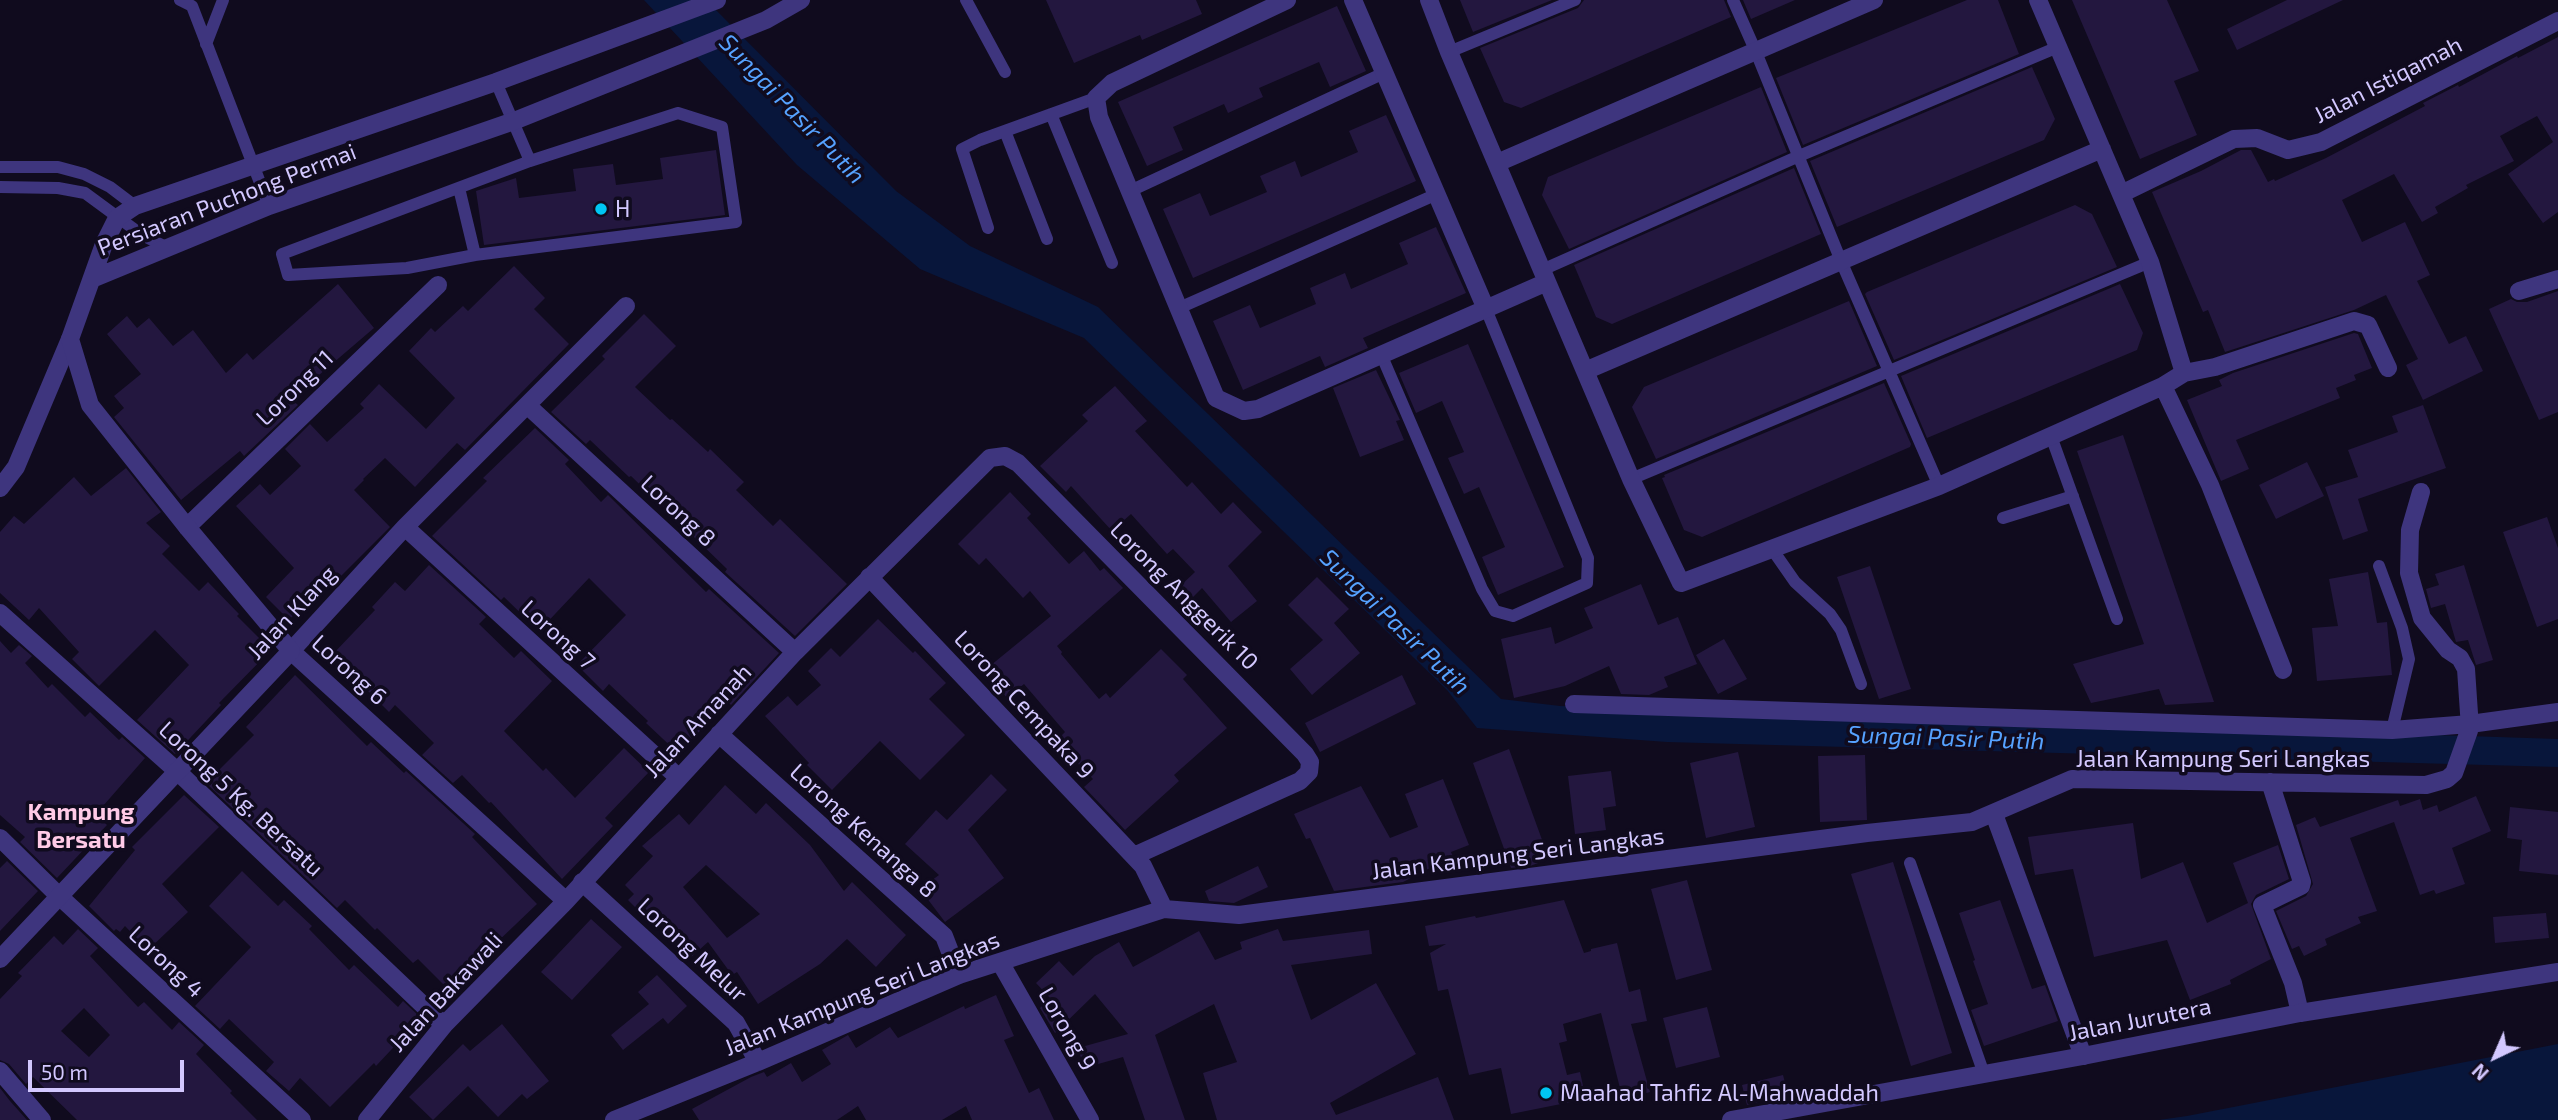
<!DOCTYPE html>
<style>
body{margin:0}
#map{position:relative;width:2558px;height:1120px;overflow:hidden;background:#100b1e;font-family:"Exo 2",sans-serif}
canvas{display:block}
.north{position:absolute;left:2460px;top:1022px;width:70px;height:70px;-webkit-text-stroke:5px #100b1e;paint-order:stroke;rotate:224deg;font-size:19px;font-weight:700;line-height:28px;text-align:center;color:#d3c8ff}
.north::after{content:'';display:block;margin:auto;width:24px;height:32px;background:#d3c8ff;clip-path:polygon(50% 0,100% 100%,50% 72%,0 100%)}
.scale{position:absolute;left:28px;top:1060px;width:156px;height:32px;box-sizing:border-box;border:4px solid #d3c8ff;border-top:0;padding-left:9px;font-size:21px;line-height:24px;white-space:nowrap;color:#d3c8ff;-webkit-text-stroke:5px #100b1e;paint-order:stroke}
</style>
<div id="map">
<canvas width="2558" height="1120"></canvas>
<div class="north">N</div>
<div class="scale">50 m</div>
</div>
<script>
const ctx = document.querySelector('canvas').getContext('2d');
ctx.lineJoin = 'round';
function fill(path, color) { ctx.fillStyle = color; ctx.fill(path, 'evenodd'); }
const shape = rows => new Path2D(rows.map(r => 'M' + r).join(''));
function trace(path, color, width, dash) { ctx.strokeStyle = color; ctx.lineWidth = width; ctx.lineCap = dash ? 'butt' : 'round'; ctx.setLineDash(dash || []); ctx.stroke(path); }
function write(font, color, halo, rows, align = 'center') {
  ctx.font = font + ' "Exo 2",sans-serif'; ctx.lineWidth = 7; ctx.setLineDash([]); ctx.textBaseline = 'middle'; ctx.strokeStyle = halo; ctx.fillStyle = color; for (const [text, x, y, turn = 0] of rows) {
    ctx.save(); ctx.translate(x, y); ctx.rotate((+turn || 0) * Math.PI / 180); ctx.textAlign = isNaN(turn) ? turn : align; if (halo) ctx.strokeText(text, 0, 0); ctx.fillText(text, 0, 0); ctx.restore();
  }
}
const water = shape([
 [644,0,706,0,896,191,970,246,1098,307,1501,699,1560,706,2558,739,2558,767,1667,742,1477,728,1447,690,1084,338,920,269,797,165],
 [2558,1044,2558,1120,2159,1120,2187,1116]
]);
const building = shape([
 [1046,0,1196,0,1202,14,1142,40,1140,35,1074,63],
 [1460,0,1552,0,1473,32],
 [1584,0,1724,0,1731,17,1521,108,1504,102,1480,48,1578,8],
 [1743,0,1795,0,1751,19],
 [1967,0,1998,0,2019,54,1803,145,1776,78],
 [2072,0,2167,0,2199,71,2174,81,2197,135,2140,159],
 [2287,0,2343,0,2237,50,2227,29],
 [1337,6,1366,71,1330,87,1319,62,1259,88,1263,97,1228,113,1224,104,1173,127,1183,150,1147,166,1118,102],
 [2558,37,2558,212,2543,223,2508,174,2553,142,2537,116,2500,136,2514,161,2466,185,2468,188,2435,207,2438,213,2422,222,2394,174,2342,200,2362,242,2405,222,2430,275,2417,281,2449,344,2466,336,2483,371,2423,400,2406,365,2418,359,2386,295,2354,310,2225,352,2208,310,2203,312,2152,192,2201,171,2241,150,2251,150,2268,182,2274,179,2275,181,2326,158,2425,106,2423,103,2458,85,2459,87,2517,56,2518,58],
 [2032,67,2055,119,2044,140,1837,227,1810,161],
 [1761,87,1787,152,1569,249,1542,195,1548,177],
 [1386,115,1416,181,1193,278,1163,209,1200,193,1210,216,1267,192,1260,176,1295,161,1301,177,1358,152,1349,131],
 [716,150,725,215,484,245,476,191,516,178,519,198,576,191,573,169,613,164,616,185,663,179,660,158],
 [1794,168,1821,234,1612,324,1596,317,1574,265],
 [2075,205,2092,214,2117,267,1894,360,1865,294,1867,292],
 [1436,227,1466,293,1363,338,1368,348,1325,367,1320,356,1243,390,1213,321,1250,305,1260,328,1316,304,1310,288,1345,273,1351,289,1408,264,1399,243],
 [514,266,545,298,534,309,569,344,465,450,457,443,415,487,385,458,363,479,364,480,354,490,390,527,337,580,332,575,289,620,266,597,294,568,236,506,260,484,270,495,301,466,285,449,310,424,327,442,364,408,360,404,379,384,426,429,455,398,409,351,431,328,435,332,463,306,468,311],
 [338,284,374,328,291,399,298,405,244,456,240,451,181,500,114,417,124,408,114,396,141,374,107,334,127,316,137,328,149,318,173,346,193,330,226,373,247,353,253,360],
 [2120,284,2143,333,2137,350,1927,438,1901,376],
 [2558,291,2558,412,2539,420,2489,309,2511,299,2517,302,2527,302],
 [1849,301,1877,366,1656,459,1632,407,1644,387],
 [644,314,676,346,635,387,670,420,672,419,708,452,710,449,744,482,736,490,773,526,780,519,847,584,795,636,725,572,727,569,631,476,629,477,590,440,586,444,551,412,605,359,602,356],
 [2354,333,2358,334,2372,368,2354,375,2356,380,2336,388,2340,398,2236,440,2249,469,2221,481,2187,400,2222,386,2219,380,2233,373],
 [1468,344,1564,567,1498,595,1482,557,1505,547,1479,487,1464,494,1448,458,1464,452,1442,401,1416,413,1399,373],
 [1376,370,1400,420,1396,421,1404,440,1360,457,1333,388],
 [1884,383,1911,444,1910,447,1702,537,1684,530,1662,478,1665,477,1664,475],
 [1115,386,1147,421,1135,431,1187,487,1192,482,1221,514,1233,502,1262,532,1228,566,1257,601,1231,622,1202,588,1190,600,1178,588,1195,572,1173,549,1167,554,1131,514,1112,531,1071,486,1066,492,1040,466,1088,421,1082,415],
 [2423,405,2446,468,2358,499,2368,531,2343,540,2325,487,2358,477,2348,450,2398,432,2392,416],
 [535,428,569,460,565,464,601,502,608,495,706,592,709,589,779,653,731,705,727,701,679,754,646,723,648,721,609,684,603,691,577,665,626,615,589,578,539,631,504,597,501,600,432,536,487,481,483,478],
 [2123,435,2214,702,2165,705,2159,689,2091,703,2073,664,2144,644,2077,451],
 [2307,462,2324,496,2276,519,2259,485],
 [126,468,161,512,146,523,170,546,162,554,199,591,208,582,239,614,237,616,271,650,219,703,221,705,175,754,137,720,189,665,155,630,99,686,72,659,79,652,39,608,29,620,0,593,0,532,14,516,24,524,74,477,91,496],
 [1010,492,1031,514,1027,518,1069,564,1084,551,1100,571,1104,568,1123,588,1057,646,1062,652,1061,654,1099,699,1106,693,1110,698,1161,649,1187,675,1183,679,1227,728,1174,775,1179,781,1125,830,1084,787,1093,779,1056,741,1065,732,1024,684,1007,698,985,670,1051,616,1030,591,1023,598,986,558,979,565,958,544],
 [2547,517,2558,548,2558,619,2537,627,2503,532],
 [429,565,486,617,479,624,514,658,521,651,552,681,504,731,543,771,546,768,575,798,624,748,649,772,605,818,613,826,562,879,491,802,489,803,462,775,453,783,422,755,434,743,395,705,389,712,332,655,375,610,372,607,395,582,405,591],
 [2464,565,2493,660,2476,665,2468,640,2456,642,2445,604,2431,608,2426,589,2439,585,2435,574],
 [1870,566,1911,689,1879,699,1837,577],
 [2368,572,2377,623,2387,622,2392,675,2317,681,2312,628,2338,626,2329,579],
 [1317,577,1349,609,1334,623,1360,653,1312,695,1290,669,1323,640,1288,605],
 [1641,584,1658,625,1678,617,1697,664,1664,677,1668,687,1649,695,1621,694,1609,666,1565,686,1514,698,1501,639,1551,627,1555,644,1593,628,1584,608],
 [878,619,913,653,915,651,946,683,929,699,965,735,920,780,880,741,832,790,807,765,809,763,765,716,788,696,797,706,821,685,808,671,831,648,840,657],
 [1724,639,1747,679,1718,694,1696,655],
 [0,641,11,653,19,645,32,656,25,663,48,688,52,684,85,717,90,712,119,740,122,737,145,758,96,814,107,825,57,878,20,842,25,837,0,815],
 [295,675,367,746,371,742,404,773,406,771,475,834,472,837,537,904,448,989,418,959,413,963,377,928,375,930,345,900,337,908,206,783,254,735,246,727],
 [1402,675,1416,704,1320,752,1305,723],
 [1509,749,1549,859,1530,866,1511,868,1473,763],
 [1738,752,1755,827,1706,838,1690,763],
 [1865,755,1867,820,1820,822,1818,756],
 [1611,771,1616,806,1603,808,1606,830,1575,834,1568,776],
 [991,774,1007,790,968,830,1004,878,945,922,920,889,939,875,905,844,936,810,947,820],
 [1443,779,1469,845,1451,852,1454,859,1410,876,1411,878,1403,882,1334,891,1310,838,1306,839,1294,814,1361,786,1390,838,1418,827,1405,794],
 [725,785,756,814,766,803,810,845,844,891,852,882,906,935,876,967,847,939,820,964,758,1004,737,972,732,975,708,942,689,959,645,908,640,912,628,900,634,894,625,885,653,856,642,846,679,814,689,825],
 [706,865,760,914,727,938,683,887],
 [184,795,219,827,162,884,188,912,148,950,125,926,120,932,116,929,114,931,89,906,135,850,132,847],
 [2476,796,2491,831,2452,848,2465,884,2436,894,2434,890,2420,895,2394,822,2350,838,2377,911,2358,917,2361,923,2325,939,2327,945,2304,956,2299,946,2292,949,2276,911,2306,896,2313,884,2296,825,2315,817,2320,827,2398,800,2400,806,2420,799,2423,810,2437,805,2439,812],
 [2510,807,2558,812,2558,875,2519,871,2522,840,2507,838],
 [2133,823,2141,879,2183,862,2207,923,2248,903,2233,863,2278,845,2289,879,2256,895,2251,904,2271,959,2230,980,2231,984,2190,1000,2167,940,2094,957,2073,869,2035,875,2028,837],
 [7,861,38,891,0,931,0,868],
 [1893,862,1952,1053,1911,1066,1851,874],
 [1258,866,1268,887,1234,903,1209,901,1205,891],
 [242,871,278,906,284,900,312,926,309,929,349,970,354,965,398,1007,403,1001,421,1018,376,1066,374,1063,330,1107,300,1078,289,1091,266,1071,274,1062,229,1019,220,1029,195,1006,251,947,209,906],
 [1687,880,1712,970,1676,980,1651,889],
 [1564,900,1584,953,1591,951,1591,949,1617,943,1629,992,1640,989,1647,1021,1631,1024,1650,1092,1623,1100,1601,1013,1563,1024,1567,1041,1559,1043,1567,1075,1580,1072,1586,1099,1511,1114,1501,1068,1469,1075,1448,989,1438,991,1430,953,1446,944,1429,946,1425,926,1475,916,1476,918],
 [2000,900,2032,989,2045,985,2058,1021,1984,1046,1971,1010,1988,1004,1973,961,1975,960,1959,913],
 [2546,913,2549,938,2495,943,2493,917],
 [591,919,622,947,572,1000,541,972],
 [78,929,98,948,90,956,138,1007,144,1002,172,1030,179,1022,204,1045,196,1054,232,1091,230,1093,257,1120,77,1120,33,1077,26,1084,9,1064,0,1060,0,999,22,976,18,973,54,936,63,945],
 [84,1008,110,1035,89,1057,61,1031],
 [1278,929,1283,941,1369,930,1372,954,1291,965,1311,1020,1376,983,1416,1054,1330,1103,1336,1115,1438,1077,1454,1120,1217,1120,1203,1073,1237,1062,1214,1004,1155,1035,1185,1120,1145,1120,1123,1057,1084,1068,1078,1048,1128,1034,1095,994,1055,1033,1040,1008,1050,998,1036,983,1059,961,1073,976,1095,956,1119,942,1133,967,1199,931,1215,960,1242,949,1240,942],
 [657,975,687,1006,668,1024,663,1018,623,1050,611,1035,649,1004,638,992],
 [996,995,1014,1036,1004,1040,1029,1093,1039,1088,1054,1120,972,1120,966,1106,942,1120,866,1120,858,1106,837,1120,699,1120,692,1109,751,1077,764,1072,767,1077,791,1063,802,1082,831,1064,822,1050,848,1035,856,1048,890,1027,898,1038,964,1006,965,1009],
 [1707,1007,1720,1057,1676,1068,1663,1018],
 [502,1024,549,1081,527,1099,522,1094,498,1117,468,1086,433,1120,409,1097,463,1044,470,1051],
 [1783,1075,1788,1094,1747,1105,1742,1085],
 [0,1088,10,1101,27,1120,0,1120]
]);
const service = shape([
 [180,0,192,6,269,206],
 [966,0,1005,72],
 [1733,0,1756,52,1841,261,1939,486],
 [206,44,223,0],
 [1449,52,1575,0],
 [496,82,530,161],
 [678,113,722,127,736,222,475,255,407,268,288,275,282,254,530,161,678,113],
 [1051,114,1112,263],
 [1005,131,1047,239],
 [0,167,58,167,84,174,110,187,135,206],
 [0,187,58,188,85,193,142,235,168,248],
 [459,188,475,255],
 [1130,191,1384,73],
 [988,228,962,149,980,140,1096,98],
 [1542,270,1799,156,2058,47],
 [1179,308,1437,194],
 [1381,354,1482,589,1495,611,1513,616,1587,583,1588,558,1486,309],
 [2051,436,2117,619],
 [1631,479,2150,262],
 [2003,518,2073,496],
 [1772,549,1795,582,1830,614,1841,630,1861,684],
 [2379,566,2402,628,2409,659,2392,730],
 [1910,863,1984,1074]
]);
const minor = shape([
 [1287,0,1112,83,1096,98,1099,117,1216,398,1244,411,1258,409,1547,282],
 [1353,0,1486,309],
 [1429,0,1449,52,1631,479,1681,583,1939,486,2163,386,2184,373,2150,262,2038,0],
 [1497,163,1874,0],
 [2121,194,2234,139,2257,138,2288,150,2321,142,2558,21],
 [2519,291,2558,279],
 [1585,371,2102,149],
 [2184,373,2215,367,2354,321,2368,325,2388,368],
 [2163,386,2210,485,2283,670],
 [528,406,795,652],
 [0,488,16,467,70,339],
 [187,527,438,285],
 [405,527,679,778],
 [869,577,1143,866,1164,909],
 [0,613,177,771,444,1025],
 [1574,704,2392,730,2470,724,2558,712],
 [719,734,944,936,959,975],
 [2270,782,2302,882,2301,886,2262,905,2293,983,2300,1013],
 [1994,814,2083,1056],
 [0,838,59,896,302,1120],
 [582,882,736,1023,758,1062],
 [566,901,291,651,405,527,626,306],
 [1000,962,1090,1120],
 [0,1071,42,1120],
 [367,1120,444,1025,566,901,795,652,990,458,1005,456,1018,463,1305,754,1310,762,1309,772,1300,781,1134,856],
 [614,1120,758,1062,959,975,1164,909,1239,915,1867,833,1972,822,2072,779,2426,785,2447,779,2454,773,2470,728,2466,669,2460,658,2448,650,2422,618,2409,573,2410,530,2421,492]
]);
const tertiary = shape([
 [92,279,269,206,514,121,766,20,801,0],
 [0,959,291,651,187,527,90,405,70,339,104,244,117,218,135,206,496,82,717,0],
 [1731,1120,2083,1056,2300,1013,2558,972]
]);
const markers = [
 [601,209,7,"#00c6f3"],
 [1546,1093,7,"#00c6f3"]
];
const streetNames = [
 ["Jalan Istiqamah",2388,80,-27],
 ["Persiaran Puchong Permai",227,200,-21],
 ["Lorong 11",295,388,-44],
 ["Lorong 8",678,511,43],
 ["Lorong Anggerik 10",1184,596,45],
 ["Jalan Klang",292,613,-47],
 ["Lorong 7",558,635,42],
 ["Lorong 6",349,670,42],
 ["Lorong Cempaka 9",1024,705,47],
 ["Jalan Amanah",698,721,-47],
 ["Jalan Kampung Seri Langkas",2223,759],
 ["Lorong 5 Kg. Bersatu",241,799,43],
 ["Lorong Kenanga 8",863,831,42],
 ["Jalan Kampung Seri Langkas",1518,854,-7],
 ["Lorong Melur",692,950,43],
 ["Lorong 4",166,962,43],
 ["Jalan Bakawali",446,992,-47],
 ["Jalan Kampung Seri Langkas",862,994,-22],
 ["Jalan Jurutera",2140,1020,-11],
 ["Lorong 9",1067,1029,60]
];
const poiNames = [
 ["H",615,209],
 ["Maahad Tahfiz Al-Mahwaddah",1560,1093]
];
const waterNames = [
 ["Sungai Pasir Putih",792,109,46],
 ["Sungai Pasir Putih",1395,622,44],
 ["Sungai Pasir Putih",1946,738,2]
];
const neighbourhoodNames = [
 ["Kampung",81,812],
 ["Bersatu",81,840]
];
fill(water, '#08163b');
fill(building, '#23173f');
trace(service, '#3e357e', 12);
trace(minor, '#3e357e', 18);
trace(tertiary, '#3e357e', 18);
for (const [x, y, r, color] of markers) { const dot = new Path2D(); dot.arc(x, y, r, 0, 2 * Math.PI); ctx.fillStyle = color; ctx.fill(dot); trace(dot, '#100b1e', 2.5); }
write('23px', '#d3c8ff', '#100b1e', streetNames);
write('23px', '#d3c8ff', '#100b1e', poiNames, 'left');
write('italic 24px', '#56a2ff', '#100b1e', waterNames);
write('bold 24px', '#ffcae7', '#100b1e', neighbourhoodNames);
</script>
